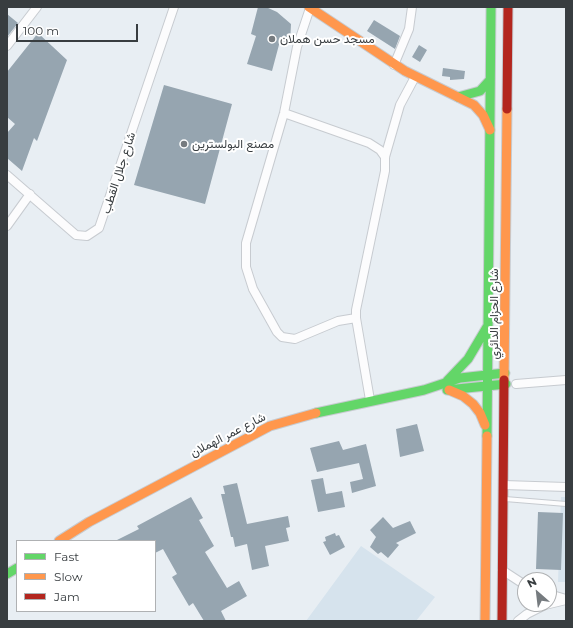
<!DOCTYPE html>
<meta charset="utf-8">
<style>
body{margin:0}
#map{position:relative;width:573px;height:628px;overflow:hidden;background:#e8eef3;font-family:Montserrat,sans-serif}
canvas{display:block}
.frame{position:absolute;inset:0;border:8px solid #383d40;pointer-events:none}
.legend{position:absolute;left:16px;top:540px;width:140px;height:72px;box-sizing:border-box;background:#fff;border:1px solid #afb1b3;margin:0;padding:5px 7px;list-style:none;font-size:12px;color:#383d40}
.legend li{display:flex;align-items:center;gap:8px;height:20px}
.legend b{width:20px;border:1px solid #afb1b3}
.north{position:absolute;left:517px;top:572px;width:40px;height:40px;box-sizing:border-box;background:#fff;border:1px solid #afb1b3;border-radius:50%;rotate:332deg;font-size:11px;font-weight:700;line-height:16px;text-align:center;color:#383d40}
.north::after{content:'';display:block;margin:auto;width:14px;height:18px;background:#767b7f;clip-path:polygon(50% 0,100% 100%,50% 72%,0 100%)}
.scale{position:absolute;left:16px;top:24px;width:122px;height:18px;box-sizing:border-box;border:2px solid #383d40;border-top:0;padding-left:5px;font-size:12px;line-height:14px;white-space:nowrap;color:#383d40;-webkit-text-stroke:3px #fff;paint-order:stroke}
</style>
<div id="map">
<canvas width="573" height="628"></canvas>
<div class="frame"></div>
<ul class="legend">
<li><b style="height:5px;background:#63d668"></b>Fast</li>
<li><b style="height:5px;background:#ff974d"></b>Slow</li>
<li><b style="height:5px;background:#b3261e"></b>Jam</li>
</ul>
<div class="north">N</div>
<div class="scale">100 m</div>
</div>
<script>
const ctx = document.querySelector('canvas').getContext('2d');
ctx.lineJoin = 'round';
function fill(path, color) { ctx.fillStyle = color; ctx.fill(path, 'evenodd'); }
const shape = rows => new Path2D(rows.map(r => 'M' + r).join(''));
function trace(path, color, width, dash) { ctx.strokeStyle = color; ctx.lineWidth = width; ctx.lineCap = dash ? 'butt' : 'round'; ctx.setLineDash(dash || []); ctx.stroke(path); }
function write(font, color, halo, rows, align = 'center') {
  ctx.font = font + ' Montserrat,Vazirmatn,sans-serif'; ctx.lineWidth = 4; ctx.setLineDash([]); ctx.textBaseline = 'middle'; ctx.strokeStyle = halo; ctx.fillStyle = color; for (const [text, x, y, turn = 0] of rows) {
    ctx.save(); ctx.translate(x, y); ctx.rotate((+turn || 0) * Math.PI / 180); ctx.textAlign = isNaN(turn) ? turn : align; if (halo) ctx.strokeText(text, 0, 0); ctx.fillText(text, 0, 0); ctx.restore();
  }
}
const built = shape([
 [561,497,566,497,566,582,558,582],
 [361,546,435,597,416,621,306,621]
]);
const building = shape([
 [258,7,266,7,277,12,291,24,290,44,280,41,272,71,247,64,256,36,251,34],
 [7,14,18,23,7,37],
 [374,20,400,36,395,49,367,31],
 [38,33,67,60,37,141,34,138,22,171,7,158,7,133,15,124,7,117,7,72],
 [419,45,427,50,420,62,412,57],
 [443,68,465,71,464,79,450,80,450,77,442,76],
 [164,85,232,104,205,204,134,185],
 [417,424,424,451,400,457,396,429],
 [339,441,343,450,366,444,376,486,352,493,350,482,363,479,359,463,317,472,310,448],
 [323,478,326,494,342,491,345,507,318,512,311,480],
 [237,483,247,524,288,516,290,527,286,528,289,541,265,546,269,566,252,570,247,544,235,547,233,537,231,537,221,494,225,494,223,486],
 [191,497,203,518,199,520,214,546,205,552,227,588,239,581,247,596,221,611,226,621,204,621,193,603,189,606,172,577,177,574,163,549,155,553,155,541,115,541,139,529,137,526],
 [538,512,563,513,561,570,536,569],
 [383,517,393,528,410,521,416,533,396,543,399,545,388,558,381,552,378,554,370,547,376,537,370,530],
 [335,533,336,536,339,535,345,547,330,555,323,542,326,541,325,537]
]);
const lane = shape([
 [505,499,566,504]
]);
const street = shape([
 [310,8,297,47,284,113,246,243,246,267,253,289,277,332,282,337,295,339,338,321,356,318],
 [7,46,37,7],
 [394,65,409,29,412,7],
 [284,113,369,143,380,150,385,157],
 [7,175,76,235,87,236,99,228,174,7],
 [7,226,30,194],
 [516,384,566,380],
 [370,400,356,318,356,310,385,171,385,157,400,105,415,77],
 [504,485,566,487],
 [502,570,525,585],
 [549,594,566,599],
 [518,621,527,614,545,605,566,600]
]);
const fast = shape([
 [458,97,480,91,490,80],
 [447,381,468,359,487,327],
 [447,390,506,384],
 [316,413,424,390,460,378,505,373],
 [487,436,491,7],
 [7,574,17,568]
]);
const slow = shape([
 [309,7,405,71,474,105,483,115,490,130],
 [504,380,507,109],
 [449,390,463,396,473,404,480,413,485,425],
 [59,541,89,522,270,426,316,413],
 [485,621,487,436]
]);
const jam = shape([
 [507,109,508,7],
 [502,621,504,380]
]);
const markers = [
 [272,39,4,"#767b7f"],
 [184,144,4,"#767b7f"]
];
const poiNames = [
 ["مسجد حسن هملان",280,39],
 ["مصنع البولسترين",192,144]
];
const streetNames = [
 ["شارع جلال القطب",119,173,-72],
 ["شارع الحزام الدائري",494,314,-90],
 ["شارع عمر الهملان",228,435,-27]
];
fill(built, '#d6e3ed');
fill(building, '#96a5b0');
trace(lane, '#c7cbd0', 6);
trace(street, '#c7cbd0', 10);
trace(fast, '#c7cbd0', 11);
trace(slow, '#c7cbd0', 11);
trace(jam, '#c7cbd0', 11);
trace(lane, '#fcfcfd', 4);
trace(street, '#fcfcfd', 8);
trace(fast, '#63d668', 9);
trace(slow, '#ff974d', 9);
trace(jam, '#b3261e', 9);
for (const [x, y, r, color] of markers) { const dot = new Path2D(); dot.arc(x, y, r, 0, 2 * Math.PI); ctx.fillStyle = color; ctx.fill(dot); trace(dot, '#fff', 1.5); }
write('12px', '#383d40', '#fff', poiNames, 'left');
write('12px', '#383d40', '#fff', streetNames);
</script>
